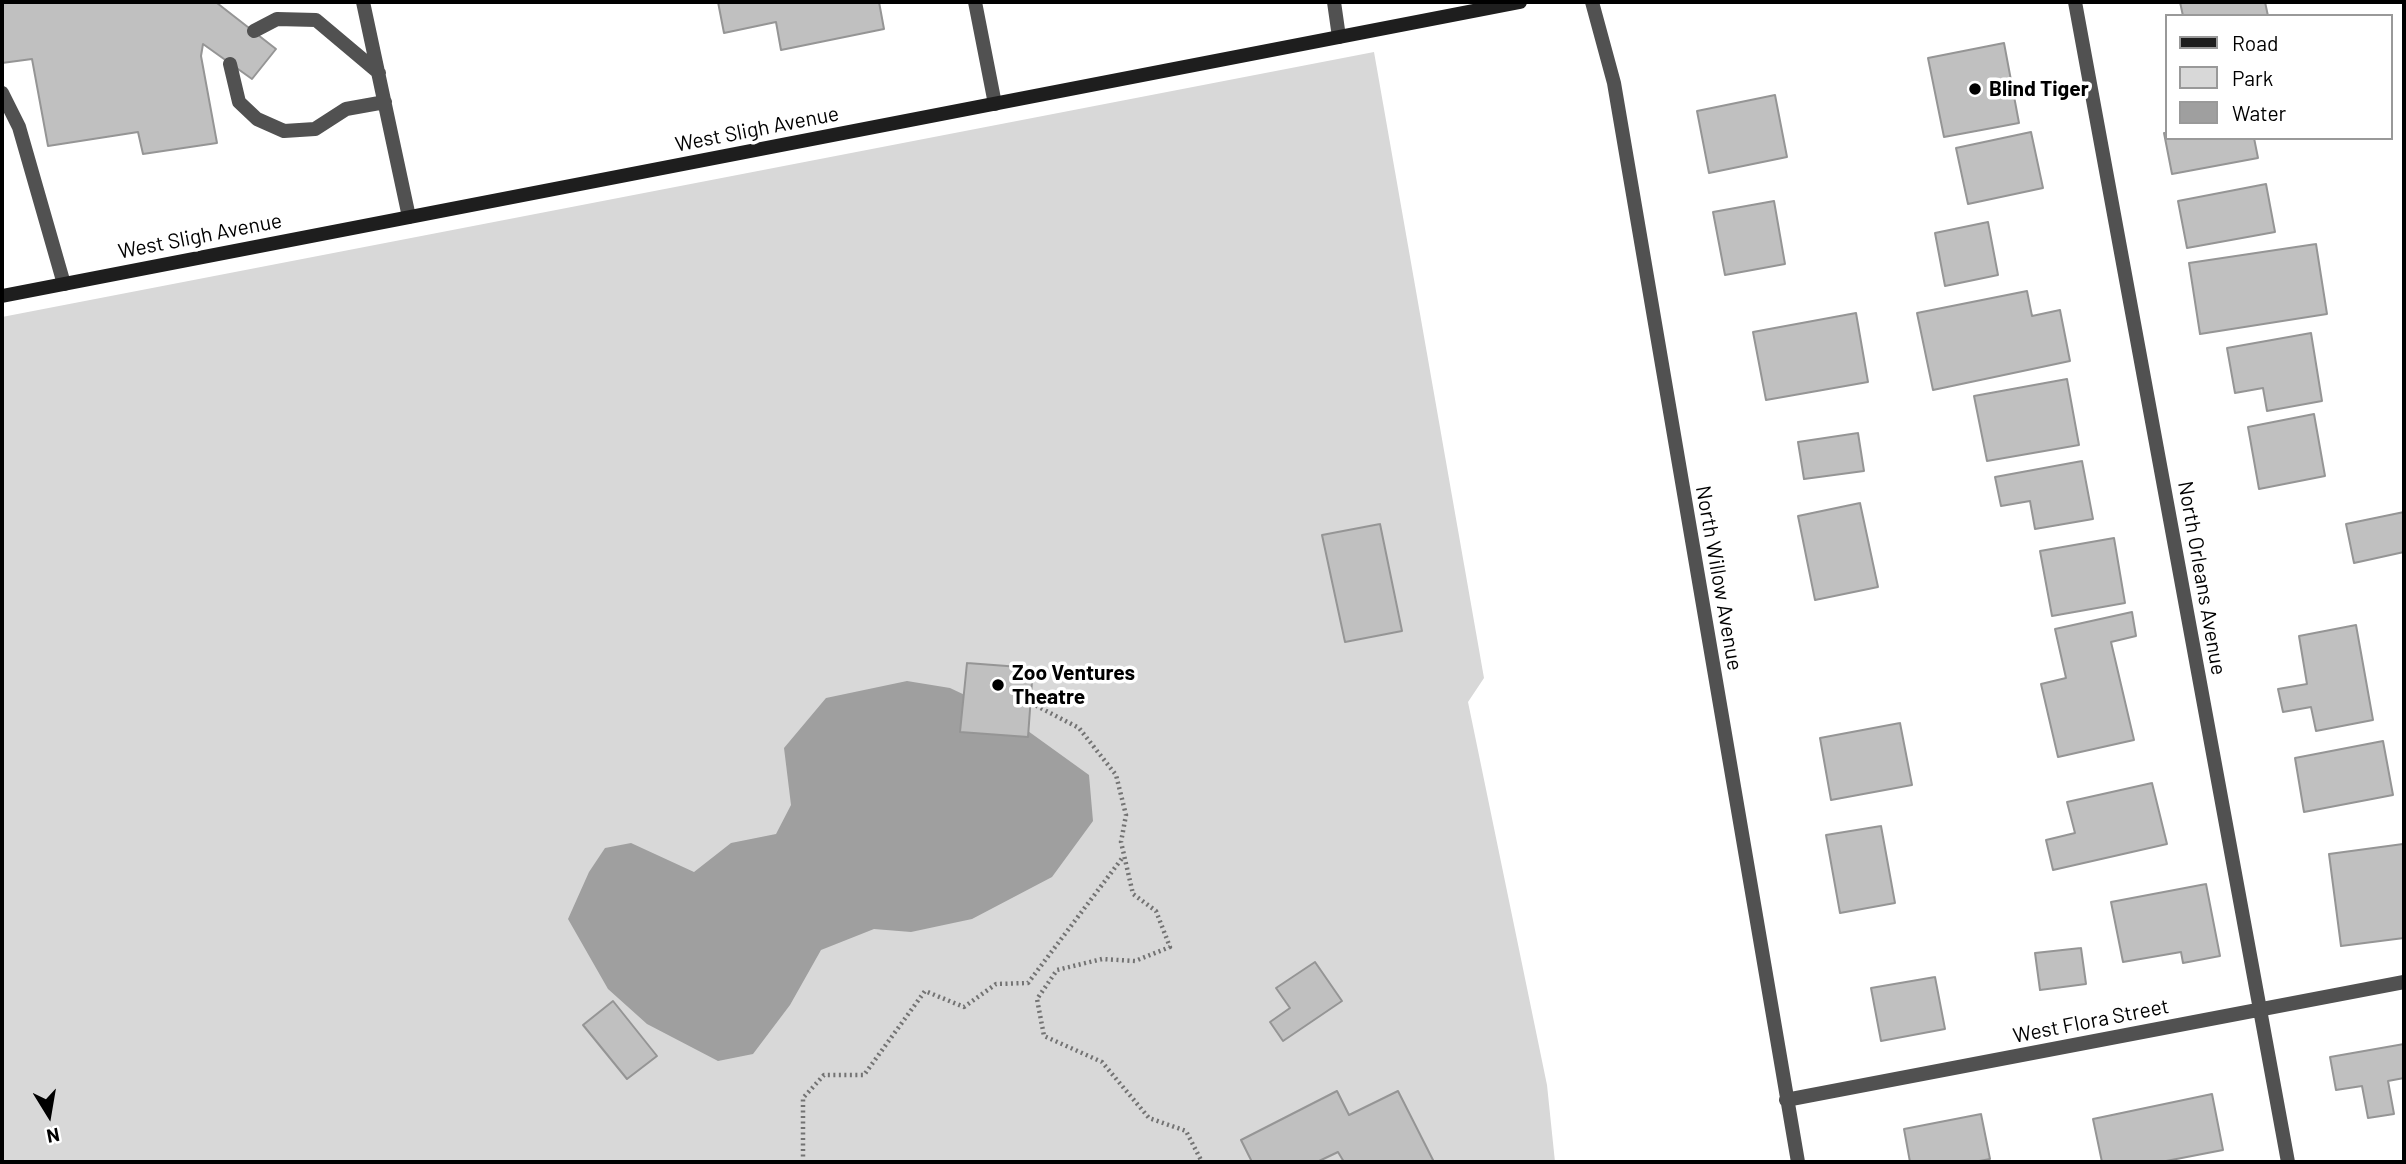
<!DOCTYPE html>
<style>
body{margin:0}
#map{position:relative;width:2406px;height:1164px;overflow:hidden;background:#fff;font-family:Barlow,sans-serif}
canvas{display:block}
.frame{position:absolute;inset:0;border:4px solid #000;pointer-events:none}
.legend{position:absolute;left:2165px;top:14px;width:228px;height:126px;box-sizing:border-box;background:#fff;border:2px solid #999;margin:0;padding:9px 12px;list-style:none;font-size:21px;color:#000}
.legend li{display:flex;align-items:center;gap:14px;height:35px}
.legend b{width:35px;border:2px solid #999}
.north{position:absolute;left:14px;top:1080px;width:70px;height:70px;-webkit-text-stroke:5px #fff;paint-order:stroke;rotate:169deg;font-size:19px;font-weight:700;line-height:28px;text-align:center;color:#000}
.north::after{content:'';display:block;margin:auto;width:24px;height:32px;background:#000;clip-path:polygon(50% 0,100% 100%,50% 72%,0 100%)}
</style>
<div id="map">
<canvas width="2406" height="1164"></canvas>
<div class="frame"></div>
<ul class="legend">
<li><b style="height:9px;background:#1e1e1e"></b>Road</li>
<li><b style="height:19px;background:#d8d8d8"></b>Park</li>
<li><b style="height:19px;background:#9f9f9f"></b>Water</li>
</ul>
<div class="north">N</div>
</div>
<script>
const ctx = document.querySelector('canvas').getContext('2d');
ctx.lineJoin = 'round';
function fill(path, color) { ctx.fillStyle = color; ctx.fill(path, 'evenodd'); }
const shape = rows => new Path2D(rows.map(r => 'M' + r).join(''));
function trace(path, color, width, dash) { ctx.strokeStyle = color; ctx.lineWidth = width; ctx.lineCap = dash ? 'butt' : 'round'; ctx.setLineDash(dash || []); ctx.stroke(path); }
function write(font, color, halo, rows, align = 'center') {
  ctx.font = font + ' Barlow,sans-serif'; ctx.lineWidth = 7; ctx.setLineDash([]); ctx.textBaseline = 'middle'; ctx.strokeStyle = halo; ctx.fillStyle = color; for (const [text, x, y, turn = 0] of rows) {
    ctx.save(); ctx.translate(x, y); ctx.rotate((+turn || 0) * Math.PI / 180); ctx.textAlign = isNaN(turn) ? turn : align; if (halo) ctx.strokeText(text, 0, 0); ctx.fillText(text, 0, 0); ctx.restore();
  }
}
const green = shape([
 [1374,52,1484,678,1468,702,1547,1085,1555,1162,2,1162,2,317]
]);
const water = shape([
 [907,681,950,688,1003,713,1089,775,1093,821,1052,877,972,919,911,932,874,929,821,950,790,1005,753,1054,718,1061,647,1024,608,989,568,919,589,872,605,848,631,843,694,872,731,843,776,834,791,805,784,748,826,698]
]);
const building = shape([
 [2,2,221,2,217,3,276,49,252,79,203,44,201,56,217,143,143,154,138,132,48,146,32,59,2,63,2,2],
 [718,2,879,2,884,29,781,50,776,22,724,33,718,2],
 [2180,2,2265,2,2268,16,2183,16,2180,2],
 [2004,43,2019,123,1944,137,1928,58,2004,43],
 [1775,95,1787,157,1709,173,1697,111,1775,95],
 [2031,132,2043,188,1968,204,1956,148,2031,132],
 [2164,133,2166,133,2166,138,2254,138,2258,158,2172,174,2164,133],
 [2266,184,2275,232,2187,248,2178,201,2266,184],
 [1774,201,1785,264,1725,275,1713,212,1774,201],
 [1988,222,1998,275,1945,286,1935,233,1988,222],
 [2316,244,2327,314,2200,334,2189,263,2316,244],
 [2027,291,2032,316,2060,310,2070,361,1933,390,1917,313,2027,291],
 [1856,313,1868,382,1766,400,1753,332,1856,313],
 [2311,333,2322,401,2267,411,2263,388,2235,393,2227,348,2311,333],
 [2067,379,2079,445,1987,461,1974,396,2067,379],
 [2314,414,2325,476,2259,489,2248,427,2314,414],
 [1858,433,1864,471,1804,479,1798,442,1858,433],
 [2082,461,2093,519,2035,529,2030,501,2001,506,1995,477,2082,461],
 [1860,503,1878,587,1815,600,1798,516,1860,503],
 [2404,512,2404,552,2354,563,2346,524,2404,512],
 [1380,524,1402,631,1345,642,1322,535,1380,524],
 [2114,538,2125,603,2052,616,2040,551,2114,538],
 [2132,612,2136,636,2111,642,2134,740,2058,757,2041,684,2066,678,2055,629,2132,612],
 [2356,625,2373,720,2316,731,2311,707,2283,712,2278,689,2307,684,2299,636,2356,625],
 [967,663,1033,668,1028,737,960,732,967,663],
 [1900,723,1912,785,1831,800,1820,738,1900,723],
 [2383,741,2393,795,2304,812,2295,758,2383,741],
 [2152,783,2167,844,2053,870,2046,840,2075,833,2067,802,2152,783],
 [1881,826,1895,903,1840,913,1826,835,1881,826],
 [2403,844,2404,938,2341,946,2329,854,2403,844],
 [2206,884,2220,956,2183,963,2181,952,2123,962,2111,902,2206,884],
 [2081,948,2086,984,2040,990,2035,953,2081,948],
 [1315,962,1342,1001,1283,1041,1270,1022,1290,1008,1276,988,1315,962],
 [1935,977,1945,1029,1881,1041,1871,988,1935,977],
 [613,1001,657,1056,627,1079,583,1025,613,1001],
 [2404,1044,2404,1078,2388,1081,2394,1114,2368,1118,2362,1086,2336,1090,2330,1057,2404,1044],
 [1337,1091,1349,1115,1398,1091,1434,1162,1344,1162,1338,1152,1317,1162,1252,1162,1241,1140,1337,1091],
 [2212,1094,2223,1150,2161,1162,2102,1162,2093,1119,2212,1094],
 [1981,1114,1990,1159,1974,1162,1910,1162,1904,1129,1981,1114]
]);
const path = shape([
 [1031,703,1079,728,1116,775,1126,815,1121,842,1133,894,1156,911,1170,947,1135,961,1102,959,1057,970,1037,999,1044,1036,1102,1062,1149,1118,1186,1131,1202,1162],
 [803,1162,803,1098,824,1075,864,1075,925,991,964,1007,996,984,1028,983,1123,857]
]);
const service = shape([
 [363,2,409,217],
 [1334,2,1339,37],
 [254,31,277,19,316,20,379,73],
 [230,64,239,102,257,119,284,131,315,129,346,109,385,102],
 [2,93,19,127,64,284]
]);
const minor = shape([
 [975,2,995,104],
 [1592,2,1614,83,1798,1162],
 [2075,2,2288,1162],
 [1786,1100,2404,982]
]);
const secondary = shape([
 [2,296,1520,2]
]);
const markers = [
 [1975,89,7,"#000"],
 [998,685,7,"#000"]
];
const poiNames = [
 ["Blind Tiger",1989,89],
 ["Zoo Ventures",1012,673],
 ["Theatre",1012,697]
];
const streetNames = [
 ["West Sligh Avenue",757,129,-11],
 ["West Sligh Avenue",200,236,-11],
 ["North Willow Avenue",1719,578,80],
 ["North Orleans Avenue",2202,578,80],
 ["West Flora Street",2091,1021,-11]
];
fill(green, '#d8d8d8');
fill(water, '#9f9f9f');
fill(building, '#c0c0c0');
trace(building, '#959595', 2);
trace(path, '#737373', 4.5, [2, 3.5]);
trace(service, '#515151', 14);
trace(minor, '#515151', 14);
trace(secondary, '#1e1e1e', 14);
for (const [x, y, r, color] of markers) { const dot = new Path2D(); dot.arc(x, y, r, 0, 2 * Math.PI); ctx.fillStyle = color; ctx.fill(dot); trace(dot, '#fff', 2.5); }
write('bold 21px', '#000', '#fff', poiNames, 'left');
write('21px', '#000', '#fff', streetNames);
</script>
